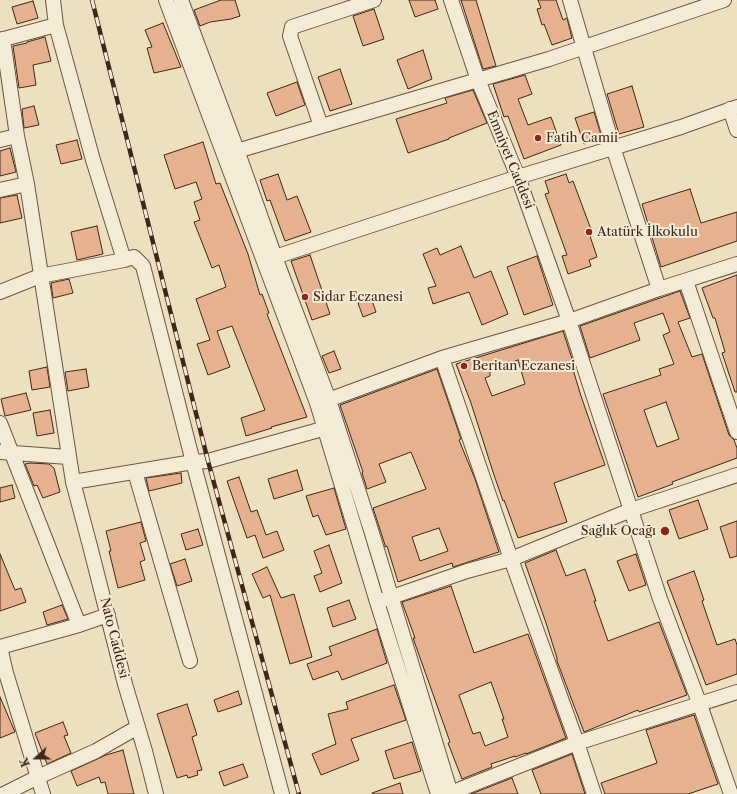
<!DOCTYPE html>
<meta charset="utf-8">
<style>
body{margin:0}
#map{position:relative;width:737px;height:794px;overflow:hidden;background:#ede0bf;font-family:"Libre Caslon Text",serif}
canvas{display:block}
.north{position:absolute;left:16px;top:738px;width:40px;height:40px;-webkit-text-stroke:3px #f3ebd5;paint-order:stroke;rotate:249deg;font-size:11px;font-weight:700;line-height:16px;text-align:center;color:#402617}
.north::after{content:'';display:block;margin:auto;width:14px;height:18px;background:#402617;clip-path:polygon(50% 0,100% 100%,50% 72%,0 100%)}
</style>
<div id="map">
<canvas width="737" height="794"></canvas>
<div class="north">K</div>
</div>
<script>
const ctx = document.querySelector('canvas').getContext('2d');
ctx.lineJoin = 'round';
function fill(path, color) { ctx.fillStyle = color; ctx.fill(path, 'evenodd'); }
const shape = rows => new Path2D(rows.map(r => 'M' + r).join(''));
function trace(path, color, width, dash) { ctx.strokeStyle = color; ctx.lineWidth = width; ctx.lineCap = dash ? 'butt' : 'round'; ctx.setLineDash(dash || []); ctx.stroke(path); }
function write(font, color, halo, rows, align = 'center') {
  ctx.font = font + ' "Libre Caslon Text",serif'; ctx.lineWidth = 4; ctx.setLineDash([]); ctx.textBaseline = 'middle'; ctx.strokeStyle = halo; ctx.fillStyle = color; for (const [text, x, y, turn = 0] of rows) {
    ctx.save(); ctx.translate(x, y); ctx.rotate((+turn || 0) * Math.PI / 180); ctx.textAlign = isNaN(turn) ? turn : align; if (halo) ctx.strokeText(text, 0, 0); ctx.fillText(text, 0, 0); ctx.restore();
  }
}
const building = shape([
 [221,0,235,0,240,16,231,19,210,22,200,26,194,10,221,0],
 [409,0,435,0,438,9,415,17,409,0],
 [461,0,476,0,496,66,483,69,461,0],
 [538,0,556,0,563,20,567,18,572,38,552,45,544,24,542,25,537,9,541,8,538,0],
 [33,1,38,18,17,24,12,7,33,1],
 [374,9,384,39,363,46,353,16,374,9],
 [163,23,181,67,154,73,147,48,152,47,145,30,163,23],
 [45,37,51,61,33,65,36,85,19,88,13,46,27,43,27,42,45,37],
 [423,50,432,79,408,89,397,60,423,50],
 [340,69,352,104,330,111,318,77,340,69],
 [525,75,532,94,518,99,528,125,551,117,561,145,524,159,508,116,504,117,493,84,525,75],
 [297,82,305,105,276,116,267,93,297,82],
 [632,86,644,127,619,134,607,94,632,86],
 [473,90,487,123,449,138,449,139,408,153,396,119,447,103,445,98,473,90],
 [34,106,39,125,24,128,22,109,34,106],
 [594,112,602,138,584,144,575,118,594,112],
 [77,140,82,159,61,164,56,145,77,140],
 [203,142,216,184,220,183,248,254,260,295,262,294,269,313,267,314,307,417,271,427,272,428,246,436,241,418,265,410,232,326,217,331,230,367,208,375,197,344,210,340,196,299,226,287,219,265,212,268,194,222,200,220,194,202,202,199,196,182,175,189,164,155,203,142],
 [10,148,16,172,0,176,0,151,10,148],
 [278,174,287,200,297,196,311,232,285,241,270,200,267,201,260,180,278,174],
 [566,174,569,183,573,181,592,232,589,233,597,257,589,260,591,266,568,274,562,256,567,255,545,194,549,193,545,181,566,174],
 [690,189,701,223,737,212,737,241,661,267,642,204,690,189],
 [17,195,22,218,0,223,0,198,17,195],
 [97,226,103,254,77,260,71,232,97,226],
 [461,246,474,278,491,271,508,314,482,325,469,292,433,304,428,288,436,286,423,254,437,248,440,255,461,246],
 [310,255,330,314,312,320,291,261,310,255],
 [537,256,553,305,524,315,507,267,537,256],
 [737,275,737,392,735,392,722,353,725,352,715,318,713,318,702,288,737,275],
 [69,279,73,293,53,298,51,283,69,279],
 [680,291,690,318,678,322,692,357,702,354,729,435,734,440,737,448,737,458,672,482,673,484,638,497,603,394,661,375,659,369,674,364,663,335,670,332,663,313,634,323,640,340,590,358,580,326,680,291],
 [666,402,679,439,657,447,644,410,666,402],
 [371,298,376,312,363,317,358,303,371,298],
 [563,331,573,362,571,363,581,396,605,465,554,483,567,522,518,538,504,500,503,501,493,472,471,403,456,364,563,331],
 [518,360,525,384,492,396,485,378,490,376,490,371,518,360],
 [334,351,341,369,329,373,322,356,334,351],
 [47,367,50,387,32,390,29,371,47,367],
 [86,369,89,387,68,391,65,372,86,369],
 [437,369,461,439,459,440,475,479,499,552,453,567,452,563,398,582,387,546,385,547,385,545,373,508,426,489,411,452,379,464,386,482,367,489,362,473,363,472,340,405,437,369],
 [439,528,448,551,420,561,412,537,439,528],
 [26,393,31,410,5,416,1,399,26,393],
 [50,410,54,433,37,436,33,413,50,410],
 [30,463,49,464,54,468,60,492,43,498,37,485,34,486,25,464,30,463],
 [297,470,303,490,274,499,268,479,297,470],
 [181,473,182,483,149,491,146,478,181,473],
 [239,477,251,512,257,510,266,535,277,531,284,550,263,558,255,535,247,538,227,481,239,477],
 [12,485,15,498,0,502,0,488,12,485],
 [334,488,346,529,326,535,318,515,313,517,306,496,334,488],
 [698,500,708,529,679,539,669,510,698,500],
 [737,521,737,556,730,558,720,527,737,521],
 [141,522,146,541,140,543,145,560,140,562,145,580,118,588,109,551,111,551,106,531,141,522],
 [198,529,203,545,186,550,181,534,198,529],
 [329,545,342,583,320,592,314,576,322,573,314,551,329,545],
 [556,550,566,576,585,569,596,601,594,601,608,641,659,622,687,695,639,712,638,710,584,732,557,661,557,658,546,623,525,563,556,550],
 [0,554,15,590,21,588,26,602,0,611,0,554],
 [636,554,646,585,629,591,617,561,636,554],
 [185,559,192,581,177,586,170,564,185,559],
 [267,567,281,598,294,594,312,657,290,664,270,595,263,598,252,574,267,567],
 [694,571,704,600,702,601,717,645,735,639,737,645,737,674,706,685,667,581,694,571],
 [451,586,474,653,528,634,566,738,526,754,526,753,515,757,515,756,491,764,492,767,462,779,448,743,450,742,413,638,415,638,402,602,451,586],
 [491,682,504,719,502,719,508,737,485,746,480,732,473,734,459,695,491,682],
 [349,600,356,619,333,627,327,608,349,600],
 [62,605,68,619,47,625,43,612,62,605],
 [377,629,387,663,342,680,338,671,313,680,307,664,332,655,329,647,377,629],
 [394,685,406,720,351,739,359,760,321,775,312,754,336,744,328,714,348,709,346,702,394,685],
 [238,691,242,704,218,712,214,700,238,691],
 [0,697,15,732,0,738,0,697],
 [187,704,197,735,192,737,202,770,197,771,198,775,188,778,187,775,177,778,157,714,187,704],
 [694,715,718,784,688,794,605,794,601,783,657,763,646,730,694,715],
 [63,722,68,735,64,736,71,753,47,764,35,733,63,722],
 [412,742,421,771,394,779,385,751,412,742],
 [123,750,134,794,108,794,105,782,101,783,99,777,77,786,71,771,106,755,123,750],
 [572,754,585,794,541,794,532,770,572,754],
 [243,764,248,777,224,786,219,772,243,764],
 [512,778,518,794,471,794,512,778],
 [400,783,403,794,372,794,372,793,400,783]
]);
const minor = shape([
 [53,0,56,25,93,160,124,260,134,257,143,266,193,462,282,794],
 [166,0,317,403,377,602,438,794],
 [181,0,237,150,275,257,329,400,371,530,451,794],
 [451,0,478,80,518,177,569,321,660,599,700,705,731,794],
 [570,0,613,147,659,289],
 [3,39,17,136,27,184,73,482,90,546,125,684,145,751,156,794],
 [0,40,56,25],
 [730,109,737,130],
 [321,126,290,36,292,27,374,0],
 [0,140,17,136],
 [230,153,549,59,724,0],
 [0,190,27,184],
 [275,257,518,177,681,127,737,107],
 [686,281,737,432],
 [0,292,40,276,124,260],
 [442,358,511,559,577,743,594,794],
 [320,403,442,358,569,321,659,289,737,264],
 [0,423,79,625],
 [0,452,68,457],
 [135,472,190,661],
 [73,482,193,462,208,461,326,428],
 [383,600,467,571,511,559,631,510,737,475],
 [0,647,6,673,43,794],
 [0,647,79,625,108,615],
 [4,794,38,777,96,751,138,727],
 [448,794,577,743,737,692]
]);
const rail = shape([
 [92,0,208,461,299,794]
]);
const markers = [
 [538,138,4,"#8f2418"],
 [589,232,4,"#8f2418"],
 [305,297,4,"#8f2418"],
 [464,366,4,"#8f2418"],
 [665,531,5,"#8f2418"]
];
const poiNames = [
 ["Fatih Camii",546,138],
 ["Atatürk İlkokulu",597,232],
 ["Sidar Eczanesi",313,297],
 ["Beritan Eczanesi",472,366],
 ["Sağlık Ocağı",656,531,"right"]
];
const streetNames = [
 ["Emniyet Caddesi",510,160,68],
 ["Nato Caddesi",114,638,76]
];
fill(building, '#e6b18f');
trace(building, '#402617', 1);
trace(minor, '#6b5441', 16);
trace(minor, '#f3ebd5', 14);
trace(rail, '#402617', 4.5);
trace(rail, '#f3ebd5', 3, [9]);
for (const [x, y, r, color] of markers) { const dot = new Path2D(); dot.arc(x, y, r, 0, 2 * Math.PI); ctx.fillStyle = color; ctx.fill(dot); trace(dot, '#f3ebd5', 1.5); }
write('13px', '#402617', '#f3ebd5', poiNames, 'left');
write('13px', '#402617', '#f3ebd5', streetNames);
</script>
